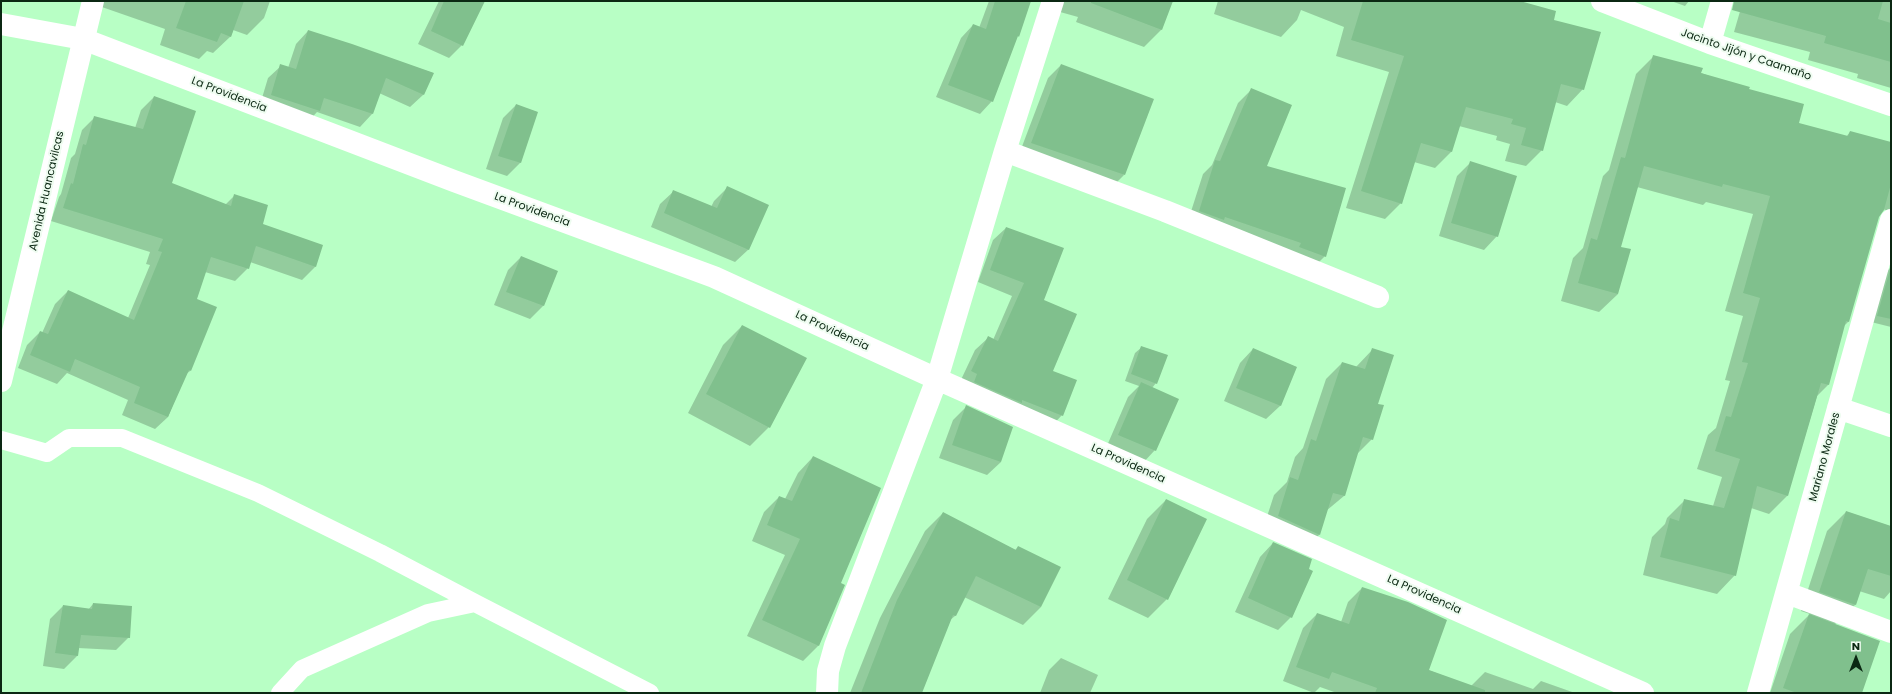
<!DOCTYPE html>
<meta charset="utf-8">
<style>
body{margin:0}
#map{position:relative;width:1892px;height:694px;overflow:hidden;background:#b8ffc5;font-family:Poppins,sans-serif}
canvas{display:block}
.frame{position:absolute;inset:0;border:2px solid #0b2813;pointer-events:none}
.north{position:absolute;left:1836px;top:638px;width:40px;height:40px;-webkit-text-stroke:3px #eefcf0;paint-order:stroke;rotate:0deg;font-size:11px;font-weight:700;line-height:16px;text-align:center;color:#0b2813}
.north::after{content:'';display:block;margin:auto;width:14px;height:18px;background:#0b2813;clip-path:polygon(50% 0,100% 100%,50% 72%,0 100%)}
</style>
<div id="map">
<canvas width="1892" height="694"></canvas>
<div class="frame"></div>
<div class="north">N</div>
</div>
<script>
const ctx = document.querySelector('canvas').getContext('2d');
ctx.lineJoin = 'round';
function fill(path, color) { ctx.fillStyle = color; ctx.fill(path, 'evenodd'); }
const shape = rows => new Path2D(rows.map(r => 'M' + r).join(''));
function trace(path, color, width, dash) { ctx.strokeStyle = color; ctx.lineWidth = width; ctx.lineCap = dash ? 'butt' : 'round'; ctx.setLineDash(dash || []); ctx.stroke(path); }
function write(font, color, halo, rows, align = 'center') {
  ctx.font = font + ' Poppins,sans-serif'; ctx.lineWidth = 4; ctx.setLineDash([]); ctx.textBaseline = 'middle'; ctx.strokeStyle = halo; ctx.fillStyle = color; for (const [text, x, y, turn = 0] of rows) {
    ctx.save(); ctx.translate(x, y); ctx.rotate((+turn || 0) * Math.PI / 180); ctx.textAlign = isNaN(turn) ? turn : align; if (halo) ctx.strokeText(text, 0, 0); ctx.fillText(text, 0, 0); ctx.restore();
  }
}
const shadow = shape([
 [100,1,270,1,264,18,247,35,233,30,231,36,213,53,207,51,199,59,160,45,165,29,99,6],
 [439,1,476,1,462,45,449,58,418,44],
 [989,1,1030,1,992,101,980,114,936,97,961,38,973,25,979,28],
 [1056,1,1172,1,1161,30,1144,47,1076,22,1078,17,1053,10],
 [1218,1,1516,1,1553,20,1583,89,1567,106,1555,102,1542,150,1526,166,1505,161,1510,144,1496,140,1497,136,1459,126,1451,152,1435,168,1414,162,1401,203,1385,219,1346,208,1389,72,1336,56,1344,27,1301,10,1297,20,1281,37,1214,14],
 [1671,1,1689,1,1685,6],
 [1743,1,1891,1,1891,88,1857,78,1858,74,1808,60,1810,52,1734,32],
 [308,31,433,73,423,95,410,107,379,93,372,114,360,127,317,112,307,123,259,108,268,78,281,66,288,68,296,44],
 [1654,56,1748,90,1797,123,1846,137,1850,132,1891,143,1891,212,1880,208,1848,322,1844,326,1828,385,1817,396,1787,496,1769,514,1751,508,1735,575,1717,594,1643,575,1652,537,1665,524,1667,518,1685,500,1713,506,1722,477,1697,469,1708,435,1716,428,1730,381,1725,380,1743,316,1725,311,1753,214,1706,202,1703,205,1637,187,1620,247,1618,294,1599,312,1561,301,1573,258,1583,248,1603,176,1609,170,1636,74],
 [1061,65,1124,175,1111,188,1018,157,1048,78],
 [1251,90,1266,167,1325,256,1312,269,1187,224,1203,174,1212,165,1238,103],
 [154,97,171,184,225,205,235,195,261,225,322,246,315,267,302,280,250,262,248,268,235,281,205,272,196,300,190,371,185,375,168,417,155,429,122,415,128,400,67,373,57,384,18,368,27,345,40,332,42,333,55,304,68,291,128,318,150,265,146,264,150,252,51,221,59,197,61,194,71,158,75,154,82,130,95,117,135,128,141,110],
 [516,105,537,112,520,163,507,176,486,169,503,118],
 [1470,163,1497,236,1484,250,1439,236,1457,176],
 [727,188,749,249,735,262,651,227,660,204,674,191,711,207,714,201],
 [1006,228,1043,300,1051,371,1062,415,1050,428,959,384,975,350,988,338,993,340,1012,296,978,282,993,240],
 [521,257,557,272,543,306,530,319,494,305,508,270],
 [1891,267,1891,327,1871,322,1885,273],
 [742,326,769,427,750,446,688,413,723,345],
 [1142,347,1156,383,1152,388,1155,450,1142,464,1106,448,1128,397,1139,386,1125,381,1135,353],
 [1253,349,1296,367,1280,406,1266,419,1224,401,1240,363],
 [1373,349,1377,404,1372,439,1357,454,1344,496,1326,511,1319,535,1303,551,1262,532,1274,495,1287,482,1295,457,1303,448,1326,379,1342,363,1356,367],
 [966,407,1001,462,987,475,939,458,953,420],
 [813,457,839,583,844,585,818,646,803,661,747,636,785,555,752,541,764,512,779,497,785,499,798,473],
 [1166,500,1167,599,1148,618,1108,599,1147,519],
 [1846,512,1891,527,1891,591,1884,599,1859,591,1855,605,1834,625,1861,693,1770,693,1790,634,1810,614,1801,611,1827,531],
 [943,513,1015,550,1018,547,1041,607,1023,625,964,597,955,616,949,621,921,693,850,693,880,618,925,531],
 [1273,543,1291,617,1278,630,1235,612,1260,557],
 [1362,588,1428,670,1471,686,1485,672,1533,689,1541,681,1575,693,1337,693,1320,687,1314,693,1283,681,1303,628,1317,614,1341,622,1348,602],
 [93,604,129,637,116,650,78,648,77,656,64,669,43,666,50,619,63,606,88,610],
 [1061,658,1098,675,1090,693,1040,693,1049,670]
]);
const building = shape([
 [186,1,244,1,231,37,221,33,217,42,176,28],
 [444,1,485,1,463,46,431,31],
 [995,1,1031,1,1019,37,1018,36,993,102,948,85,973,24,986,29],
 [1091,1,1173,1,1162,30,1091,3],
 [1363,1,1520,1,1556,11,1554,20,1601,32,1584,90,1561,84,1543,151,1521,145,1526,128,1511,124,1513,119,1466,107,1452,152,1421,143,1402,204,1361,191,1404,56,1351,40],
 [1734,1,1883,1,1878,19,1891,23,1891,62,1824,43,1826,36,1732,10],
 [308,30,352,44,434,73,424,95,386,78,373,114,324,98,320,111,271,95,280,64,296,69],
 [1653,55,1703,68,1701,73,1750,87,1749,89,1804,104,1799,123,1848,136,1850,131,1891,142,1891,184,1884,210,1879,217,1849,322,1846,321,1829,385,1821,383,1788,496,1757,486,1736,576,1660,557,1670,518,1679,521,1684,499,1724,508,1740,459,1715,451,1726,416,1731,417,1748,363,1742,362,1760,298,1743,293,1770,196,1723,184,1722,187,1644,166,1621,247,1631,249,1618,294,1578,283,1591,238,1597,240,1621,157,1625,158],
 [1061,64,1154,99,1125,175,1031,143],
 [1251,88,1292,105,1267,166,1346,188,1326,257,1299,247,1301,243,1225,217,1224,220,1199,211,1215,160,1220,161],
 [154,96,196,111,172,183,231,206,234,194,268,205,263,224,323,245,316,267,256,246,249,269,211,257,197,299,217,307,191,371,189,370,168,417,134,403,140,387,75,359,70,372,30,355,40,331,48,334,68,290,134,320,162,252,158,251,163,239,63,208,71,183,73,184,83,144,86,145,94,116,143,129],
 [516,104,538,112,521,163,498,156],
 [1470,161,1517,176,1498,237,1451,223],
 [727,186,769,205,749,250,664,213,673,190,717,208],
 [1006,227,1064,248,1044,300,1077,314,1053,371,1077,380,1063,416,1022,400,1022,403,974,382,977,374,971,371,988,336,998,341,1024,283,990,270],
 [521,256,558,271,544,306,506,292],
 [1891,266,1891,319,1877,316],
 [742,325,807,358,770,428,706,394],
 [1141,346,1168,355,1157,384,1131,374],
 [1253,348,1297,367,1281,406,1236,388],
 [1372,348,1394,355,1378,404,1384,405,1373,440,1363,437,1345,496,1333,493,1320,535,1278,516,1290,477,1298,480,1311,439,1316,441,1342,362,1365,369],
 [1141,382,1179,399,1156,451,1118,435],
 [966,405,1013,427,1001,462,952,445],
 [813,456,881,488,841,583,845,585,819,646,762,620,800,539,767,525,779,496,792,501],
 [1166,499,1207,519,1168,600,1127,580],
 [1846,511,1891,526,1891,576,1868,569,1856,605,1819,592],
 [943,512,1016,550,1018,546,1061,567,1041,607,976,576,956,616,953,615,922,693,861,693,897,600],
 [1273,542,1312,559,1309,569,1313,571,1292,618,1248,598],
 [1362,587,1408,602,1447,620,1429,670,1485,690,1485,693,1375,693,1377,688,1332,672,1329,679,1296,667,1317,613,1349,624],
 [93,603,132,606,130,638,81,635,78,656,55,653,63,605,92,609],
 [1809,614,1880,641,1862,693,1797,693,1783,688]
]);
const service = shape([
 [1,440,47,453,69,438,122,438,258,493,380,553,475,603],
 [280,693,302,669,428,613,475,603,650,693]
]);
const minor = shape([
 [1602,1,1710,43,1891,105],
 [1,24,83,39,454,181,714,277,937,379,1643,693],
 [1710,43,1722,1],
 [1005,151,1165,211,1378,297],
 [1838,408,1891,426],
 [1787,593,1891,632],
 [827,693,828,671,835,646,937,379,1005,151,1053,1],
 [1758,693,1891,220]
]);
const tertiary = shape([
 [1,381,93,1]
]);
const streetNames = [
 ["Jacinto Jijón y Caamaño",1746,55,19],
 ["La Providencia",229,95,21],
 ["Avenida Huancavilcas",47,191,-77],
 ["La Providencia",532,210,20],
 ["La Providencia",832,331,25],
 ["Mariano Morales",1825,457,-75],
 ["La Providencia",1128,464,24],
 ["La Providencia",1424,595,24]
];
fill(shadow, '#0003');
fill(building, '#80c08d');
trace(service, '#fff', 18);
trace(minor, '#fff', 22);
trace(tertiary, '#fff', 22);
write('11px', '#0b2813', '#eefcf0', streetNames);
</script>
